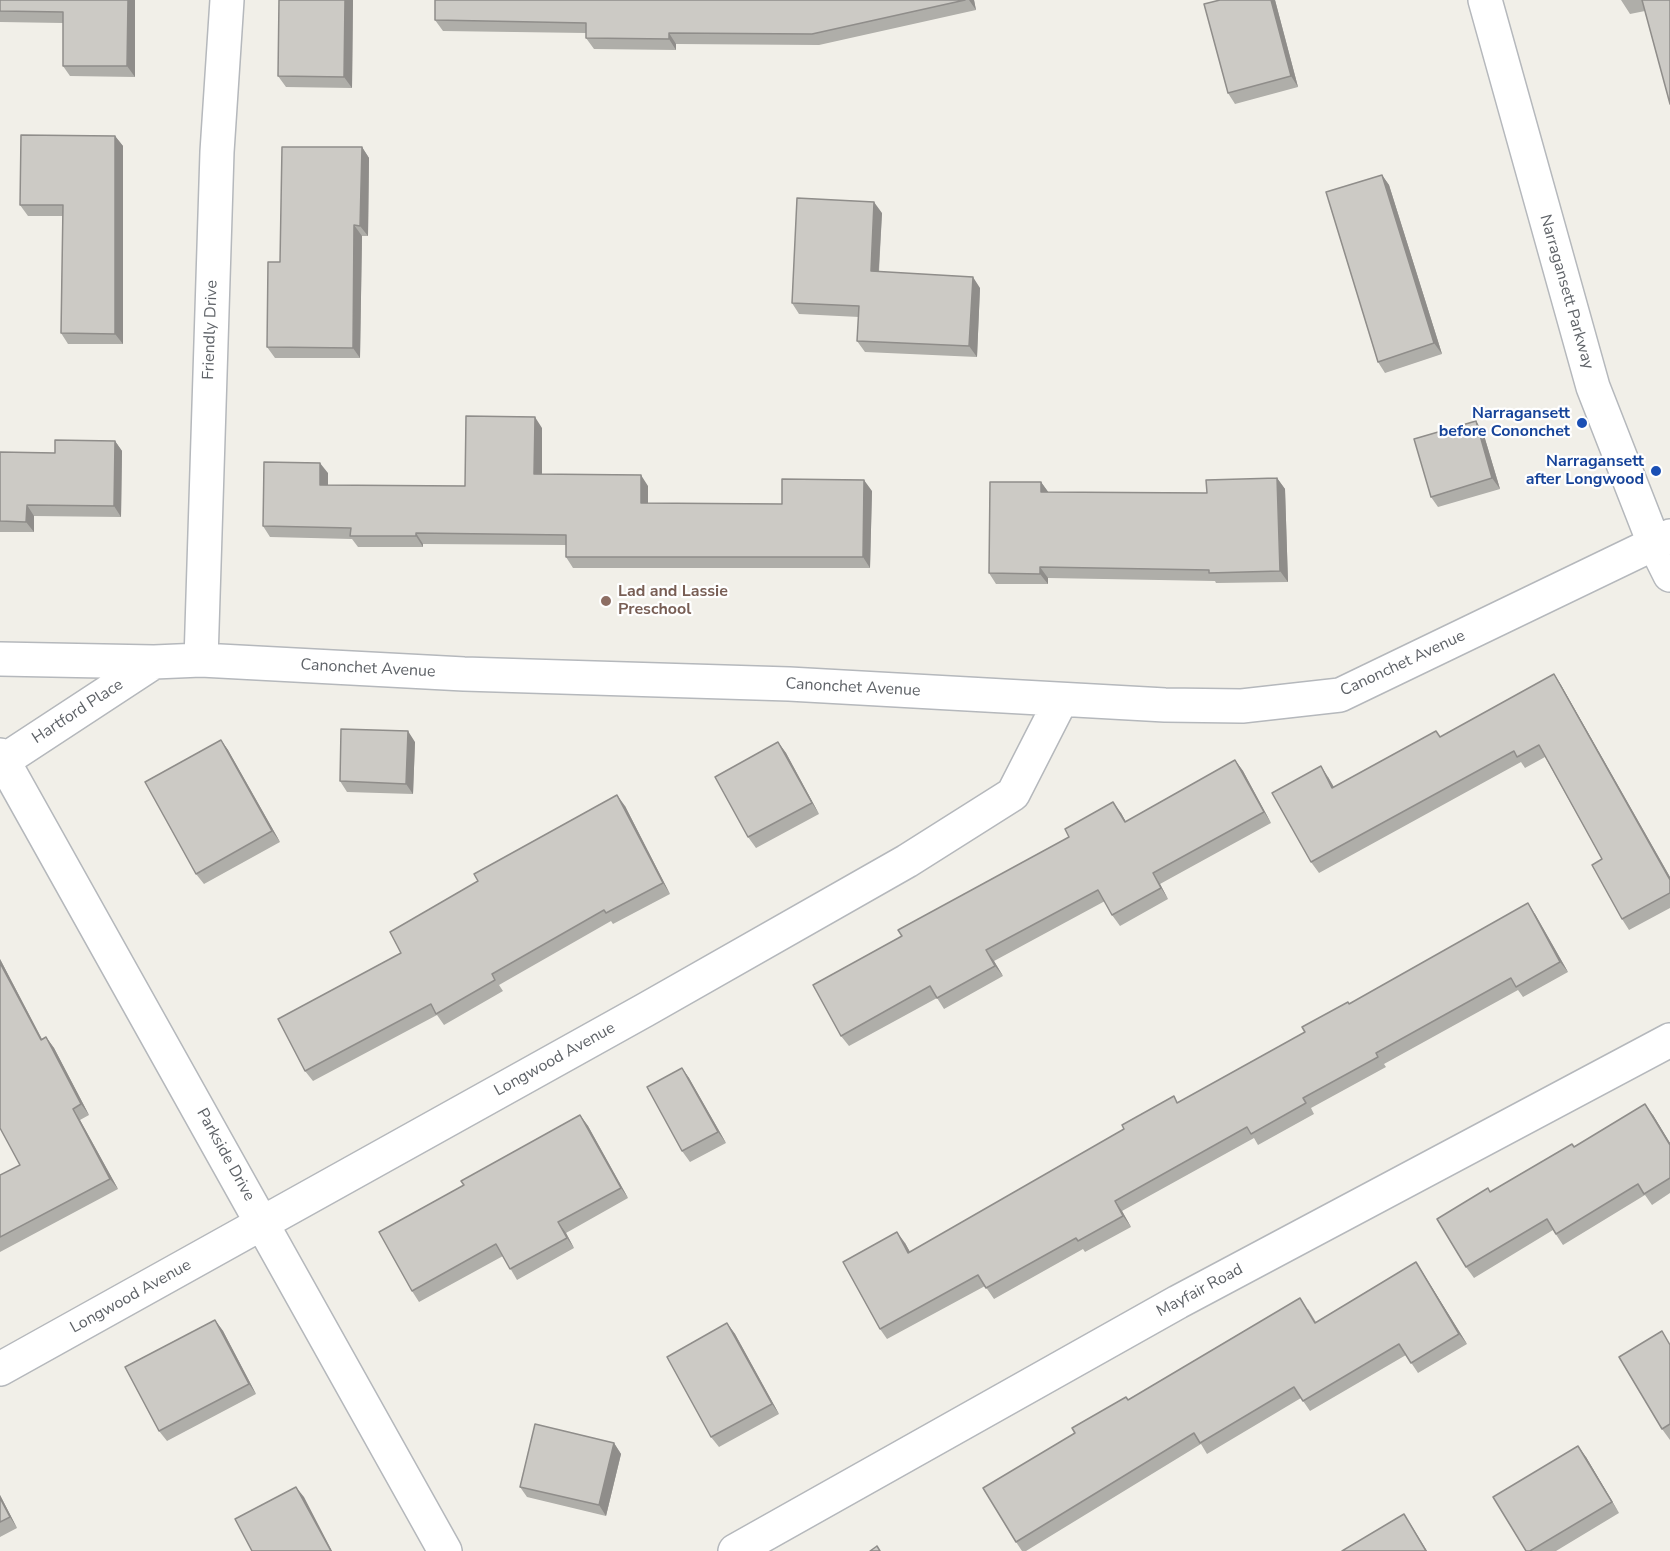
<!DOCTYPE html>
<style>
body{margin:0}
canvas{display:block;background:#f1efe8}
</style>
<canvas width="1670" height="1551"></canvas>
<script>
const ctx = document.querySelector('canvas').getContext('2d');
ctx.lineJoin = 'round';
const shape = rows => new Path2D(rows.map(r => 'M' + r).join(''));
function trace(path, color, width, dash) { ctx.strokeStyle = color; ctx.lineWidth = width; ctx.lineCap = dash ? 'butt' : 'round'; ctx.setLineDash(dash || []); ctx.stroke(path); }
function fill(path, color) { ctx.fillStyle = color; ctx.fill(path, 'evenodd'); }
function write(font, color, halo, rows, align = 'center') {
  ctx.font = font + ' "Nunito Sans",sans-serif'; ctx.lineWidth = 4.5; ctx.setLineDash([]); ctx.textBaseline = 'middle'; ctx.strokeStyle = halo; ctx.fillStyle = color; for (const [text, x, y, turn = 0] of rows) {
    ctx.save(); ctx.translate(x, y); ctx.rotate((+turn || 0) * Math.PI / 180); ctx.textAlign = isNaN(turn) ? turn : align; if (halo) ctx.strokeText(text, 0, 0); ctx.fillText(text, 0, 0); ctx.restore();
  }
}
const minor = shape([
 [1485,0,1593,387,1654,543,1670,575],
 [0,659,154,662,201,660,464,674,789,684,1165,705,1242,706,1340,695,1670,536],
 [201,660,217,152,227,0],
 [0,755,445,1551],
 [0,763,154,662],
 [0,1369,645,1010,907,861,1013,794,1061,700],
 [735,1551,1178,1302,1670,1040]
]);
const wall = shape([
 [0,0,135,0,135,77,70,76,63,66,63,23,0,22],
 [353,0,352,88,286,87,278,76],
 [435,0,974,0,976,10,819,45,676,44,676,50,594,49,586,38,586,33,443,31,435,20],
 [1220,0,1275,0,1298,87,1235,104,1228,93],
 [1621,0,1670,0,1645,11,1630,14],
 [115,136,123,146,123,344,68,344,61,333,63,216,28,216,20,205],
 [362,147,369,158,368,236,362,236,360,358,275,358,267,347,280,262],
 [1382,175,1389,185,1442,354,1385,373,1378,362],
 [882,213,879,272,980,288,977,357,865,352,857,341,859,317,799,314,792,303],
 [542,428,542,474,648,486,648,503,782,504,872,491,870,568,573,568,566,557,566,545,423,544,423,547,358,547,352,539,270,537,263,526,328,473,328,486,465,486],
 [1483,432,1500,489,1438,507,1431,497],
 [115,441,122,451,121,517,34,516,34,532,0,532,0,452,55,453],
 [1277,478,1285,489,1288,582,1216,583,1215,581,1048,578,1048,584,996,584,989,573,1041,482,1048,492,1207,493],
 [1554,674,1561,685,1670,877,1670,908,1629,930,1622,919,1602,859,1545,757,1525,768,1521,762,1319,873,1311,862,1328,777,1334,787,1440,737],
 [221,740,228,750,280,842,204,884,196,874],
 [415,742,413,794,347,792,340,781],
 [778,742,786,753,819,814,756,848,748,837],
 [1235,760,1243,771,1271,823,1160,884,1168,899,1120,926,1112,915,1105,901,994,961,1003,976,944,1009,937,998,849,1046,841,1036,1121,813,1126,822],
 [625,806,670,894,613,924,611,921,499,985,503,991,444,1025,437,1015,313,1081,305,1071,401,953],
 [1535,914,1568,972,1523,997,1518,990,1384,1064,1386,1067,1311,1108,1314,1114,1258,1145,1254,1138,1122,1211,1131,1227,1085,1252,1083,1249,994,1299,985,1286,887,1339,880,1329,905,1243,910,1252,1124,1129,1174,1096,1178,1103,1305,1032,1349,1004],
 [0,959,42,1039,46,1037,54,1048,89,1115,80,1120,118,1189,0,1252,0,1175,20,1165],
 [682,1068,689,1078,726,1143,690,1162,682,1151],
 [580,1115,588,1126,628,1198,566,1233,574,1248,517,1280,503,1256,419,1302,412,1291,464,1185],
 [1653,1115,1670,1143,1670,1193,1652,1205,1645,1195,1563,1245,1553,1230,1474,1278,1466,1267,1491,1192,1574,1147],
 [1416,1262,1467,1344,1418,1373,1406,1355,1310,1411,1301,1398,1207,1454,1201,1444,1026,1551,1022,1551,1016,1542,1075,1433,1128,1400,1308,1309,1316,1322],
 [215,1320,223,1331,256,1394,167,1441,159,1431],
 [727,1323,735,1334,779,1414,719,1447,711,1437],
 [1670,1343,1670,1440,1662,1429],
 [614,1443,621,1454,606,1516,527,1497,520,1487],
 [1586,1457,1619,1513,1556,1551,1526,1551],
 [0,1495,17,1528,0,1537]
]);
const shadedWall = shape([
 [128,0,135,0,135,77,127,66],
 [345,0,353,0,352,88,344,77],
 [969,0,974,0,976,10],
 [1271,0,1275,0,1298,87,1291,76],
 [669,33,676,44,676,50,669,39],
 [115,136,123,146,123,344,115,334],
 [362,147,369,158,368,236,360,226],
 [1382,175,1389,185,1442,354,1434,343],
 [874,202,882,213,878,282,871,271],
 [354,225,362,236,360,358,353,348],
 [973,277,980,288,977,357,969,346],
 [535,417,542,428,542,485,534,474],
 [1476,421,1483,432,1500,489,1492,478],
 [115,441,122,451,121,517,114,506],
 [320,463,328,473,328,496,320,485],
 [641,475,648,486,648,513,641,503],
 [1277,478,1285,489,1288,582,1280,571],
 [864,480,872,491,870,568,863,557],
 [1041,482,1049,493,1041,492],
 [27,505,34,516,34,532,26,522],
 [416,533,423,544,423,547,416,536],
 [1040,567,1048,578,1048,584,1040,574],
 [1554,674,1561,685,1670,877,1670,880],
 [408,731,415,742,413,794,406,784],
 [221,740,228,750,280,842,272,831],
 [778,742,786,753,819,814,812,803],
 [1235,760,1243,771,1271,823,1264,812],
 [1321,766,1328,777,1340,798,1332,788],
 [617,795,625,806,670,894,663,883],
 [1113,802,1121,813,1132,833,1125,822],
 [1153,873,1160,884,1168,899,1161,888],
 [1528,903,1535,914,1568,972,1560,962],
 [986,950,994,961,1003,976,995,966],
 [0,959,48,1051,41,1040,0,963],
 [46,1037,54,1048,89,1115,81,1104],
 [682,1068,689,1078,726,1143,718,1132],
 [1645,1104,1653,1115,1670,1143,1670,1145],
 [73,1109,80,1120,118,1189,110,1179],
 [580,1115,588,1126,628,1198,621,1188],
 [1115,1201,1122,1211,1131,1227,1123,1216],
 [558,1222,566,1233,574,1248,567,1238],
 [897,1232,905,1243,916,1263,908,1253],
 [1416,1262,1423,1273,1467,1344,1459,1334],
 [215,1320,223,1331,256,1394,249,1384],
 [727,1323,735,1334,779,1414,772,1404],
 [614,1443,621,1454,606,1516,599,1505],
 [1578,1446,1586,1457,1619,1513,1612,1502],
 [296,1487,304,1497,332,1551,331,1551],
 [0,1495,17,1528,10,1517,0,1498],
 [1404,1514,1411,1525,1427,1551,1426,1551]
]);
const building = shape([
 [0,0,128,0,127,66,63,66,63,12,0,11,0,0],
 [279,0,345,0,344,77,278,76,279,0],
 [435,0,965,0,812,34,669,33,669,39,586,38,586,23,435,20,435,0],
 [1220,0,1271,0,1291,76,1228,93,1204,4,1220,0],
 [1642,0,1670,0,1670,104,1642,0],
 [21,135,115,136,115,334,61,333,63,205,20,205,21,135],
 [282,147,362,147,360,226,354,225,353,348,267,347,268,262,280,262,282,147],
 [1382,175,1434,343,1378,362,1326,192,1382,175],
 [797,198,874,202,871,271,973,277,969,346,857,341,859,306,792,303,797,198],
 [466,416,535,417,534,474,641,475,641,503,782,504,782,479,864,480,863,557,566,557,566,535,416,533,416,536,350,536,351,528,263,526,264,462,320,463,320,485,465,486,466,416],
 [1476,421,1492,478,1431,497,1414,439,1476,421],
 [55,440,115,441,114,506,27,505,26,522,0,521,0,452,55,453,55,440],
 [1277,478,1280,571,1209,573,1209,570,1040,567,1040,574,989,573,990,482,1041,482,1041,492,1207,493,1206,480,1277,478],
 [1554,674,1670,880,1670,893,1622,919,1592,865,1602,859,1539,745,1517,757,1514,751,1311,862,1272,793,1321,766,1332,788,1436,731,1440,737,1554,674],
 [341,729,408,731,406,784,340,781,341,729],
 [221,740,272,831,196,874,145,782,221,740],
 [778,742,812,803,748,837,715,777,778,742],
 [1235,760,1264,812,1153,873,1161,888,1112,915,1098,890,986,950,995,966,937,998,930,986,841,1036,813,985,902,936,898,930,1069,837,1065,829,1113,802,1125,822,1235,760],
 [617,795,663,883,606,913,604,910,492,974,495,980,436,1014,431,1004,305,1071,278,1019,401,953,390,932,478,881,474,874,617,795],
 [1528,903,1560,962,1516,987,1511,978,1376,1053,1378,1057,1303,1098,1306,1103,1251,1134,1247,1127,1115,1201,1123,1216,1078,1241,1076,1238,986,1288,978,1275,880,1329,843,1262,897,1232,908,1253,1124,1129,1122,1125,1174,1096,1177,1103,1305,1032,1302,1027,1348,1002,1349,1004,1528,903],
 [0,963,41,1040,46,1037,81,1104,73,1109,110,1179,0,1237,0,1175,20,1165,0,1128,0,963],
 [682,1068,718,1132,682,1151,647,1087,682,1068],
 [1645,1104,1670,1145,1670,1178,1644,1194,1638,1184,1556,1234,1547,1219,1466,1267,1437,1219,1488,1188,1490,1192,1572,1144,1574,1147,1645,1104],
 [580,1115,621,1188,558,1222,567,1238,510,1269,496,1244,412,1291,379,1232,464,1185,461,1181,580,1115],
 [1416,1262,1459,1334,1411,1363,1399,1344,1303,1401,1294,1387,1200,1443,1194,1433,1016,1542,983,1488,1075,1433,1072,1428,1126,1397,1128,1400,1300,1298,1315,1323,1416,1262],
 [215,1320,249,1384,159,1431,125,1367,215,1320],
 [727,1323,772,1404,711,1437,667,1357,727,1323],
 [1662,1331,1670,1345,1670,1424,1662,1429,1619,1357,1662,1331],
 [535,1424,614,1443,599,1505,520,1487,535,1424],
 [1578,1446,1612,1502,1530,1551,1526,1551,1493,1497,1578,1446],
 [296,1487,331,1551,252,1551,235,1519,296,1487],
 [0,1498,10,1517,0,1522,0,1498],
 [1404,1514,1426,1551,1342,1551,1404,1514],
 [877,1546,880,1551,870,1551,877,1546]
]);
const markers = [
 [1582,423,6,"#1a4fb4"],
 [1656,471,6,"#1a4fb4"],
 [606,601,6,"#8d6e63"]
];
const streetNames = [
 ["Narragansett Parkway",1566,292,74],
 ["Friendly Drive",211,330,-88],
 ["Canonchet Avenue",1403,664,-25],
 ["Canonchet Avenue",368,669,3],
 ["Canonchet Avenue",853,688,3],
 ["Hartford Place",78,712,-33],
 ["Longwood Avenue",555,1060,-29],
 ["Parkside Drive",225,1155,61],
 ["Mayfair Road",1200,1291,-28],
 ["Longwood Avenue",131,1297,-29]
];
const transitNames = [
 ["Narragansett",1570,414],
 ["before Cononchet",1570,432],
 ["Narragansett",1644,462],
 ["after Longwood",1644,480]
];
const educationNames = [
 ["Lad and Lassie",618,592],
 ["Preschool",618,610]
];
trace(minor, '#b5b8bc', 36);
trace(minor, '#fff', 33);
fill(wall, '#afaea9');
fill(shadedWall, '#8f8d8a');
fill(building, '#cccac5');
trace(building, '#8f8d8a', 1.5);
for (const [x, y, r, color] of markers) { const dot = new Path2D(); dot.arc(x, y, r, 0, 2 * Math.PI); ctx.fillStyle = color; ctx.fill(dot); trace(dot, '#fff', 2); }
write('16px', '#5f6368', '#fff', streetNames);
write('bold 16px', '#164399', '#fff', transitNames, 'right');
write('bold 16px', '#785e54', '#fff', educationNames, 'left');
</script>
